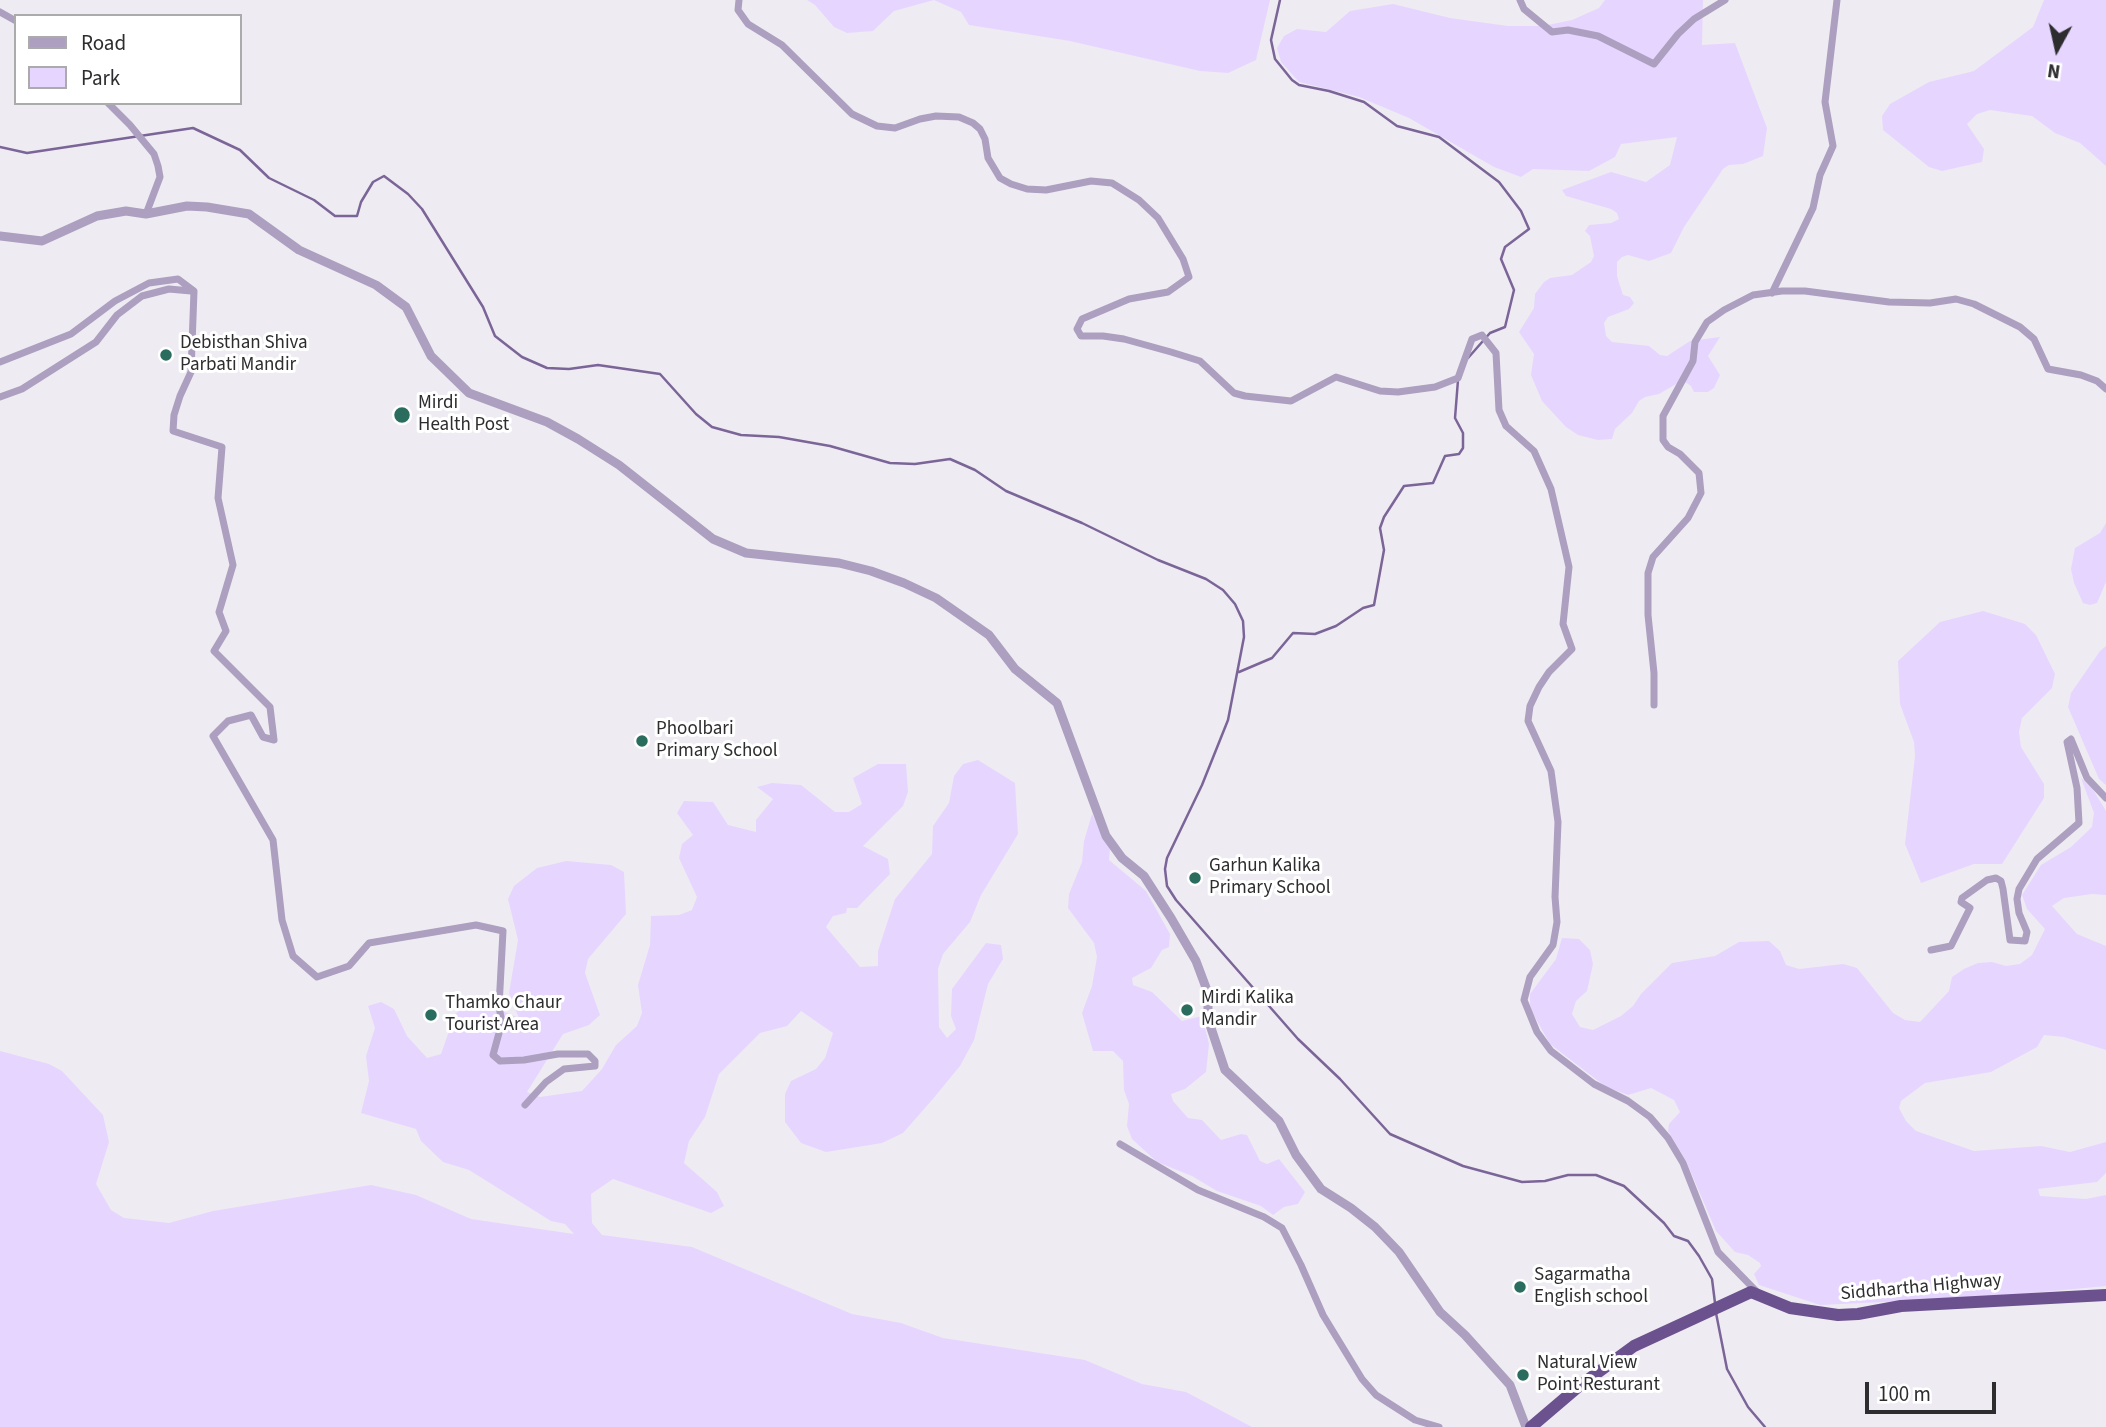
<!DOCTYPE html>
<style>
body{margin:0}
#map{position:relative;width:2106px;height:1427px;overflow:hidden;background:#eeecf2;font-family:"Source Sans 3",sans-serif}
canvas{display:block}
.legend{position:absolute;left:14px;top:14px;width:228px;height:91px;box-sizing:border-box;background:#fff;border:2px solid #ababab;margin:0;padding:9px 12px;list-style:none;font-size:21px;color:#2d2c2e}
.legend li{display:flex;align-items:center;gap:14px;height:35px}
.legend b{width:35px;border:2px solid #ababab}
.north{position:absolute;left:2022px;top:14px;width:70px;height:70px;-webkit-text-stroke:5px #fff;paint-order:stroke;rotate:188deg;font-size:19px;font-weight:700;line-height:28px;text-align:center;color:#2d2c2e}
.north::after{content:'';display:block;margin:auto;width:24px;height:32px;background:#2d2c2e;clip-path:polygon(50% 0,100% 100%,50% 72%,0 100%)}
.scale{position:absolute;left:1865px;top:1382px;width:131px;height:32px;box-sizing:border-box;border:4px solid #2d2c2e;border-top:0;padding-left:9px;font-size:21px;line-height:24px;white-space:nowrap;color:#2d2c2e;-webkit-text-stroke:5px #fff;paint-order:stroke}
</style>
<div id="map">
<canvas width="2106" height="1427"></canvas>
<ul class="legend">
<li><b style="height:9px;background:#ac9fc0"></b>Road</li>
<li><b style="height:19px;background:#e6d6ff"></b>Park</li>
</ul>
<div class="north">N</div>
<div class="scale">100 m</div>
</div>
<script>
const ctx = document.querySelector('canvas').getContext('2d');
ctx.lineJoin = 'round';
function fill(path, color) { ctx.fillStyle = color; ctx.fill(path, 'evenodd'); }
const shape = rows => new Path2D(rows.map(r => 'M' + r).join(''));
function trace(path, color, width, dash) { ctx.strokeStyle = color; ctx.lineWidth = width; ctx.lineCap = dash ? 'butt' : 'round'; ctx.setLineDash(dash || []); ctx.stroke(path); }
function write(font, color, halo, rows, align = 'center') {
  ctx.font = font + ' "Source Sans 3",sans-serif'; ctx.lineWidth = 6; ctx.setLineDash([]); ctx.textBaseline = 'middle'; ctx.strokeStyle = halo; ctx.fillStyle = color; for (const [text, x, y, turn = 0] of rows) {
    ctx.save(); ctx.translate(x, y); ctx.rotate((+turn || 0) * Math.PI / 180); ctx.textAlign = isNaN(turn) ? turn : align; if (halo) ctx.strokeText(text, 0, 0); ctx.fillText(text, 0, 0); ctx.restore();
  }
}
const green = shape([
 [807,0,1270,0,1256,60,1228,73,1200,71,1070,41,969,25,961,12,934,0,894,11,873,31,847,33,834,27,815,5],
 [1605,0,1703,0,1702,45,1735,43,1767,128,1763,156,1743,164,1729,165,1723,169,1684,227,1671,253,1649,261,1628,255,1622,257,1617,262,1617,276,1623,295,1630,297,1634,303,1629,309,1608,317,1604,323,1606,336,1612,342,1649,346,1660,355,1667,356,1690,341,1720,337,1708,356,1720,375,1714,388,1708,392,1694,392,1691,386,1685,382,1678,383,1659,394,1645,397,1639,401,1632,413,1615,429,1612,439,1598,440,1578,435,1566,427,1542,401,1531,375,1534,354,1519,332,1534,308,1535,294,1544,282,1550,278,1572,275,1591,262,1594,256,1590,236,1585,231,1589,225,1611,223,1619,219,1617,213,1611,209,1566,196,1562,190,1611,172,1646,182,1670,165,1677,137,1621,144,1615,157,1589,171,1533,169,1521,177,1494,167,1409,118,1359,97,1299,82,1281,62,1277,48,1284,36,1297,29,1326,32,1350,11,1393,4,1450,18,1508,26,1543,26,1572,20,1599,8],
 [2044,0,2106,0,2106,166,2080,143,2055,133,2032,116,1990,110,1977,114,1967,124,1984,149,1982,162,1942,171,1929,167,1883,130,1882,116,1890,104,1929,82,1974,71,2033,27],
 [2106,523,2106,582,2097,603,2090,605,2083,603,2074,583,2071,569,2075,548,2100,533],
 [1983,611,2025,624,2036,635,2055,674,2052,688,2022,718,2019,732,2021,747,2044,784,2044,798,2002,864,1974,864,1921,883,1905,844,1915,756,1914,742,1900,704,1898,661,1940,622],
 [2106,646,2106,785,2099,779,2068,707,2071,693,2100,651],
 [978,760,1015,783,1018,834,981,895,970,922,943,954,938,969,939,1027,947,1038,956,1029,951,1016,952,989,986,943,1001,945,1003,959,988,984,974,1040,960,1066,932,1100,903,1133,882,1143,826,1152,801,1143,785,1122,785,1094,791,1081,816,1069,825,1058,833,1033,801,1011,787,1026,760,1033,719,1074,705,1117,689,1141,684,1163,717,1192,724,1206,711,1213,613,1179,591,1194,592,1223,602,1235,692,1247,852,1314,901,1323,943,1338,1085,1360,1142,1384,1186,1392,1252,1427,0,1427,0,1051,49,1064,62,1071,103,1115,109,1142,96,1184,111,1210,124,1218,169,1223,213,1211,371,1185,416,1195,471,1219,574,1234,565,1224,551,1221,469,1170,443,1162,421,1141,416,1129,361,1113,369,1081,366,1056,375,1028,368,1006,381,1002,394,1009,407,1036,427,1058,441,1054,455,1014,467,1005,481,1002,519,1018,509,993,518,940,508,899,514,886,537,868,566,861,611,865,624,872,626,914,588,959,585,973,600,1015,589,1025,563,1034,527,1092,540,1097,582,1091,602,1069,616,1045,637,1026,642,1013,638,985,650,945,651,916,679,915,692,910,697,897,679,858,682,844,693,835,677,813,684,801,713,802,728,825,756,832,756,820,773,799,757,787,772,783,801,785,835,812,849,812,862,804,853,778,878,764,906,764,908,792,903,806,863,846,888,859,890,874,857,908,847,908,846,913,833,916,826,927,860,967,878,966,878,951,895,899,932,854,933,826,949,803,954,776,963,764],
 [2081,778,2092,788,2106,811,2106,895,2092,894,2064,898,2052,906,2077,934,2106,946,2106,1050,2064,1037,2044,1035,2037,1047,1991,1072,1925,1083,1901,1101,1899,1108,1906,1121,1916,1131,1974,1151,2041,1146,2070,1152,2106,1142,2106,1173,2097,1182,2038,1189,2040,1196,2086,1199,2106,1195,2106,1286,1989,1297,1820,1305,1759,1285,1754,1274,1761,1266,1760,1263,1748,1255,1735,1252,1716,1231,1686,1161,1668,1131,1669,1124,1680,1112,1674,1100,1651,1088,1628,1095,1606,1087,1550,1044,1532,1012,1530,1005,1530,994,1556,959,1562,938,1579,939,1590,950,1593,964,1587,991,1576,1001,1572,1014,1580,1027,1593,1030,1621,1016,1633,1006,1641,994,1672,963,1715,956,1739,942,1769,941,1780,951,1786,965,1799,969,1843,964,1857,968,1893,1013,1905,1020,1920,1022,1949,991,1952,977,1964,969,1978,963,1992,962,2006,966,2020,964,2032,955,2045,929,2027,909,2022,895,2041,865,2071,847,2092,827,2094,813],
 [1092,814,1110,849,1109,860,1146,891,1170,934,1169,947,1162,950,1151,968,1132,978,1133,985,1152,992,1182,1021,1202,1016,1209,1044,1206,1072,1185,1089,1171,1094,1173,1101,1188,1118,1202,1120,1221,1140,1241,1134,1247,1135,1260,1161,1267,1164,1279,1159,1305,1192,1298,1204,1284,1207,1273,1215,1261,1206,1217,1191,1192,1176,1157,1162,1132,1139,1127,1126,1129,1104,1124,1090,1123,1061,1113,1051,1093,1051,1082,1013,1092,986,1097,957,1094,943,1068,908,1069,894,1082,862,1084,841]
]);
const stream = shape([
 [1280,0,1271,40,1275,59,1292,80,1299,85,1329,91,1364,102,1397,126,1439,137,1499,182,1521,211,1529,229,1505,247,1501,259,1514,290,1505,327,1490,333,1468,358],
 [0,147,27,153,193,128,240,150,269,178,314,200,335,216,357,216,361,202,373,182,384,176,408,194,422,209,483,307,495,336,522,357,547,368,569,369,598,365,660,374,696,414,712,427,741,435,779,437,830,446,890,463,915,464,950,459,975,470,1006,491,1082,523,1158,560,1206,579,1223,590,1235,604,1243,621,1244,637,1228,720,1202,785,1167,858,1165,869,1167,886,1176,900,1298,1039,1340,1079,1390,1134,1463,1166,1522,1182,1545,1181,1568,1175,1596,1175,1624,1186,1664,1223,1674,1236,1688,1241,1699,1256,1712,1279,1715,1303],
 [1239,672,1272,658,1293,633,1315,634,1336,626,1363,608,1374,605,1384,550,1380,528,1384,517,1404,486,1433,483,1445,456,1459,454,1463,448,1463,433,1455,418,1458,380],
 [1716,1313,1727,1369,1748,1407,1765,1427]
]);
const minor = shape([
 [739,0,738,10,748,24,782,45,852,114,877,126,895,128,920,119,936,116,959,117,973,123,980,129,985,139,988,158,1000,178,1011,184,1027,189,1046,190,1091,181,1112,183,1139,200,1158,218,1183,259,1189,277,1168,292,1129,299,1082,319,1077,329,1081,336,1103,336,1124,339,1171,352,1200,361,1234,393,1245,396,1291,401,1336,377,1380,391,1398,392,1435,387,1458,378,1472,339,1482,335,1485,339,1496,353,1499,410,1506,426,1534,451,1551,489,1569,567,1563,624,1572,649,1549,672,1539,687,1530,706,1528,721,1551,771,1558,822,1555,897,1557,922,1553,945,1530,977,1524,1000,1537,1032,1551,1051,1594,1084,1628,1101,1650,1117,1668,1138,1683,1163,1718,1252,1757,1292],
 [1520,0,1524,9,1552,32,1568,30,1598,36,1654,64,1678,34,1694,19,1725,0],
 [0,12,16,21],
 [108,103,130,125,154,154,158,166,160,177,146,214],
 [1772,293,1813,208,1820,175,1833,146,1825,102,1837,0],
 [0,362,71,334,115,301,149,283,178,279,194,291,191,372,180,396,174,415,173,431,222,447,218,498,233,565,219,612,226,631,214,651,270,707,274,740,263,737,251,715,228,721,213,736,273,840,282,920,293,956,317,977,349,966,369,943,476,925,503,931,499,1007,502,1022,493,1055,500,1061,524,1060,558,1054,588,1054,595,1061,595,1066,564,1069,546,1082,525,1105],
 [0,397,22,389,96,342,117,315,142,296,169,289,191,291],
 [1654,705,1654,673,1648,615,1648,573,1653,557,1688,518,1701,493,1699,473,1680,454,1668,447,1663,440,1663,416,1693,361,1695,342,1707,322,1724,310,1753,295,1782,291,1805,291,1889,302,1930,303,1956,299,1974,304,2020,327,2034,339,2048,369,2081,375,2097,381,2106,389],
 [1931,950,1951,946,1970,908,1961,902,1962,898,1987,880,1996,878,2001,881,2003,889,2010,940,2025,941,2027,932,2019,913,2017,899,2019,889,2037,859,2079,823,2077,788,2067,742,2071,739,2087,778,2106,798],
 [1120,1144,1198,1190,1264,1217,1282,1228,1301,1265,1323,1315,1362,1379,1376,1395,1415,1420,1439,1427]
]);
const tertiary = shape([
 [0,236,42,241,97,216,126,211,146,214,187,206,207,207,249,214,299,250,376,285,406,307,431,356,469,393,547,422,578,439,619,465,713,539,746,553,839,563,871,571,904,583,936,598,989,635,1015,669,1057,703,1106,836,1122,858,1144,876,1171,918,1196,961,1208,993,1208,1019,1225,1070,1279,1121,1296,1155,1321,1189,1351,1208,1375,1227,1399,1252,1440,1312,1465,1335,1510,1385,1526,1427]
]);
const trunk = shape([
 [1531,1427,1578,1387,1634,1346,1751,1292,1790,1308,1838,1315,1858,1314,1901,1306,2106,1295]
]);
const markers = [
 [166,355,7,"#2a6d5e"],
 [402,415,9,"#2a6d5e"],
 [642,741,7,"#2a6d5e"],
 [1195,878,7,"#2a6d5e"],
 [1187,1010,7,"#2a6d5e"],
 [431,1015,7,"#2a6d5e"],
 [1520,1287,7,"#2a6d5e"],
 [1523,1375,7,"#2a6d5e"]
];
const poiNames = [
 ["Debisthan Shiva",180,344],
 ["Parbati Mandir",180,366],
 ["Mirdi",418,404],
 ["Health Post",418,426],
 ["Phoolbari",656,730],
 ["Primary School",656,752],
 ["Garhun Kalika",1209,867],
 ["Primary School",1209,889],
 ["Mirdi Kalika",1201,999],
 ["Mandir",1201,1021],
 ["Thamko Chaur",445,1004],
 ["Tourist Area",445,1026],
 ["Sagarmatha",1534,1276],
 ["English school",1534,1298],
 ["Natural View",1537,1364],
 ["Point Resturant",1537,1386]
];
const streetNames = [
 ["Siddhartha Highway",1921,1288,-5]
];
fill(green, '#e6d6ff');
trace(stream, '#7b6598', 2.5);
trace(minor, '#ac9fc0', 7);
trace(tertiary, '#ac9fc0', 9);
trace(trunk, '#6c518f', 12);
for (const [x, y, r, color] of markers) { const dot = new Path2D(); dot.arc(x, y, r, 0, 2 * Math.PI); ctx.fillStyle = color; ctx.fill(dot); trace(dot, '#fff', 2.5); }
write('19px', '#2d2c2e', '#fff', poiNames, 'left');
write('19px', '#2d2c2e', '#fff', streetNames);
</script>
